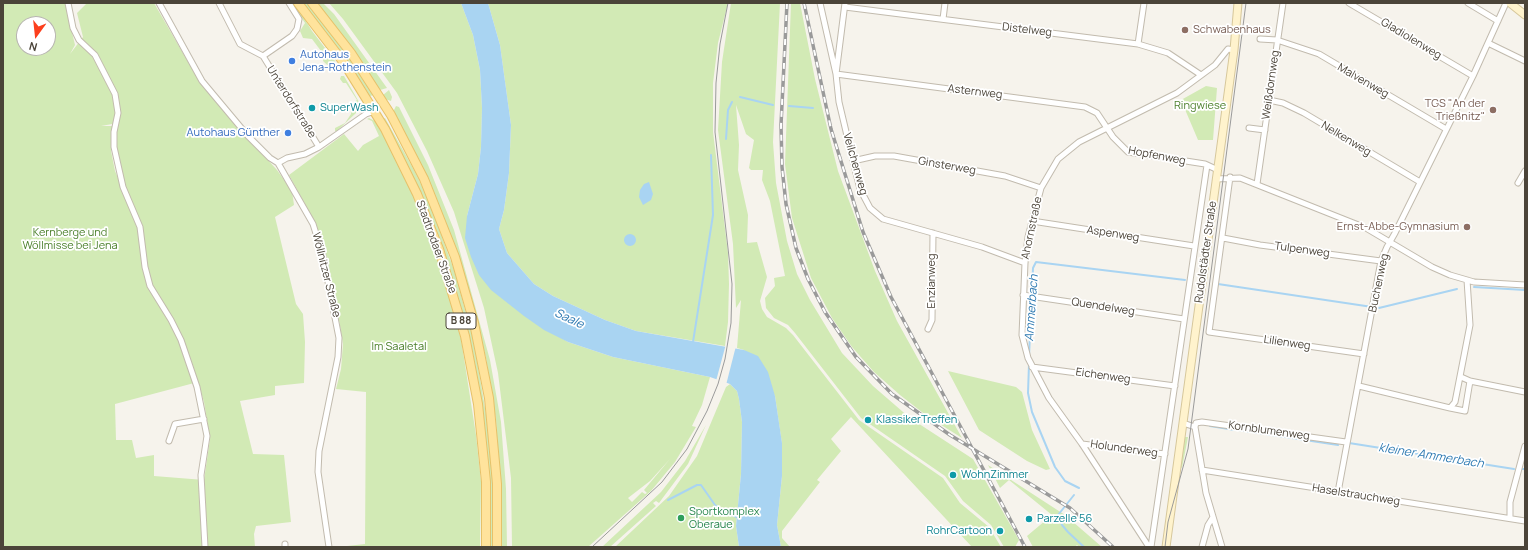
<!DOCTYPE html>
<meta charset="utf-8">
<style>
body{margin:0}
#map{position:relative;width:1528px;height:550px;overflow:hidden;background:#f6f3ec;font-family:Manrope,sans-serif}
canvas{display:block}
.frame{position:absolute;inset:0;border:4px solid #4b4439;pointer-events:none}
.north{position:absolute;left:16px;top:16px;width:40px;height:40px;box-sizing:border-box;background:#fff;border:1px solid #b7b4b0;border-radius:50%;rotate:195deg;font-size:11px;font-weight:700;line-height:16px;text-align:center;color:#4b4439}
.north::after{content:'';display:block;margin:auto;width:14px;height:18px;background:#fc3f1d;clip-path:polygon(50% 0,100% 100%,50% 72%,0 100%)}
</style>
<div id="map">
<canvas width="1528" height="550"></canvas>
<div class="frame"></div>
<div class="north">N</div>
</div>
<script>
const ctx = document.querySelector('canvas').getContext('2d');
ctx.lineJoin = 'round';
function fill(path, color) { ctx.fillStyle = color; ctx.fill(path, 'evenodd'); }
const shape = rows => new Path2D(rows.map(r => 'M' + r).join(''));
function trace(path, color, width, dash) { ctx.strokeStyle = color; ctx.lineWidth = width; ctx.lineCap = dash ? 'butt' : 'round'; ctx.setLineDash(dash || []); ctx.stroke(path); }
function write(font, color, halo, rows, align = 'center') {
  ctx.font = font + ' Manrope,sans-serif'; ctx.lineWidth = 3.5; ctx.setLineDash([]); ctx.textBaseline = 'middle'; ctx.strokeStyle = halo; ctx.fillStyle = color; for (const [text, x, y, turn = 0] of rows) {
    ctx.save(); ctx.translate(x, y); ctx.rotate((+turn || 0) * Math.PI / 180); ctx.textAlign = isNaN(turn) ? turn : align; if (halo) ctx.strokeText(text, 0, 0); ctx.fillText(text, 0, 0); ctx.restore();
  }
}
const green = shape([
 [3,3,65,3,75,45,70,54,83,37,77,13,87,3,154,3,199,81,234,123,277,170,292,191,294,205,275,217,296,304,303,314,305,342,304,383,275,386,275,395,240,401,253,454,284,455,291,522,256,526,254,534,255,547,3,547],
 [24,24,48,24,48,48,24,48],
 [118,123,115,147,125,187,142,226,136,220,115,171,111,151,112,126,101,126],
 [198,382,204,402,210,439,204,480,154,476,154,455,136,458,132,440,116,440,115,404],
 [291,3,293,3,301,13,312,31,335,61,337,68,335,72,323,61,324,55,312,39,303,38,300,31,305,23],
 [303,3,307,3,335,38,374,95,370,96,351,65],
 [317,3,323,3,334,14,387,88,380,90,346,40],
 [329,3,461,3,473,35,480,70,482,108,481,147,478,174,467,216,520,312,568,342,613,357,710,377,702,405,692,426,696,427,675,462,651,491,588,547,512,547,511,478,498,373,484,308,454,212,427,151,397,93,343,19],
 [670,459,644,490,647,493,645,494,642,492,632,502,628,498,650,481],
 [488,3,728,3,718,43,713,83,713,132,728,253,729,284,728,322,725,346,636,331,605,320,553,296,534,284,507,253,499,229,504,210,509,173,511,125,500,45],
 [731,3,780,3,773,142,776,183,787,241,797,274,810,300,842,353,873,386,910,418,973,459,1019,540,1015,547,1004,547,991,525,963,501,945,476,861,418,795,333,788,325,774,318,766,308,765,298,775,286,774,278,785,276,770,201,762,180,763,170,751,170,749,168,754,140,746,134,736,105,739,145,738,170,748,215,747,243,757,242,767,277,760,301,762,309,767,317,786,328,793,335,859,420,943,478,960,503,989,527,1001,547,972,547,851,417,831,439,841,451,817,480,820,482,782,531,782,538,790,547,781,547,777,525,782,476,782,444,775,396,744,350,737,348,741,300,736,308,733,244,718,130,722,62],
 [791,3,800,3,815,79,838,171,875,271,897,321,962,438,927,416,900,395,874,372,852,347,832,318,811,278,792,218,785,164],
 [341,76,344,76,359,102,356,113,337,131,335,131,335,128,345,123,351,114,351,105,357,100,346,83,343,83,340,79],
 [1206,86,1217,88,1213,140,1198,140,1181,100],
 [389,90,392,97,391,101,385,99,383,95],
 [396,106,399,107,428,165,454,230,490,360,501,422,506,489,507,547,501,547,500,486,496,420,486,358,469,293,449,230,424,171,393,112],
 [369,118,375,121,401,166,437,252,461,339,476,435,481,481,480,547,338,547,365,544,366,392,336,389,341,369,343,344,337,308,315,222,289,175,344,134,358,151,363,145,379,136,372,121,367,119],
 [385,118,413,168,428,198,454,270,474,342,489,432,493,485,493,547,490,547,490,485,484,429,441,243,423,198,383,119],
 [948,371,1016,387,1022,392,1032,430,1050,469,1046,470,1027,461,979,430],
 [730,384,737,391,739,399,742,422,741,474,736,526,739,547,615,547,669,496,697,456,726,387],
 [706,425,688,464,659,503,656,501,653,503,656,506,610,547,602,547,661,492,685,461],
 [1184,437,1188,437,1182,468,1180,467],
 [988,465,1065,515,1102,547,1079,547,1077,545,1075,547,1033,547,1027,536,1052,515,1009,480,1000,488]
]);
const water = shape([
 [461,3,488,3,500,45,511,125,509,173,504,210,499,229,507,253,534,284,553,296,605,320,636,331,744,350,758,356,768,372,775,396,782,443,782,476,777,525,781,547,739,547,736,526,741,474,742,422,739,399,737,391,730,384,710,377,613,357,568,342,544,330,524,316,491,290,479,275,471,257,465,238,467,216,478,174,481,147,482,108,480,70,473,35],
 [649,182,653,194,651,200,643,205,639,197,640,190,644,184],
 '624 240a6 6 0 1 1 12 0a6 6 0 1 1-12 0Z'
]);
const pier = shape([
 [726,344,736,346,726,385,716,381]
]);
const stream = shape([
 [740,97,773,105],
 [789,106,813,108],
 [726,139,728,110,732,102],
 [1218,284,1379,308,1457,289],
 [1474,287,1525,290],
 [693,342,713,215,711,155],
 [1029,356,1033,268,1036,262,1185,280],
 [1029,364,1028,393,1032,412,1055,467,1065,481,1079,488],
 [1210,426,1235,430],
 [1239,430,1338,445],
 [1349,443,1514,469],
 [1522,469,1525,469],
 [1074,495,1058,515,1062,525,1068,532,1084,547],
 [668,500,697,485,701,485,715,505,724,512,739,518]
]);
const minor = shape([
 [68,3,73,28,79,40,95,55,115,94,118,113,114,132,114,147,123,187,140,227,145,267,150,286,171,320,181,340,197,387,207,436,201,475,205,547],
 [159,3,202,81,248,136,270,158,278,163,313,224,323,256,339,338,338,357,319,451,318,472,329,547],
 [219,3,240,44,263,56,319,147],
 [820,3,836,74,839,102,853,161,860,189,870,208,883,219,982,247,1025,263],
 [845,3,836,74,1085,107,1097,113,1113,137,1128,152,1205,164,1218,170],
 [1349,3,1473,76],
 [1468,3,1498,21],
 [845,7,1138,44,1168,53,1201,75],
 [943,19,945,3],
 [1260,39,1277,40,1319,54,1446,129],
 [1488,43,1525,61],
 [1138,44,1144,3],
 [263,56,292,36,297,29,299,19,289,3],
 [1269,100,1283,103,1304,113,1420,182],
 [1249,128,1265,130],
 [853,161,875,156,894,156,1005,176,1041,188],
 [278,163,287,158,305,154,319,147,366,114,375,111],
 [1230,177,1209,332,1364,354],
 [1216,179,1240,178,1366,228,1432,267,1450,275,1474,282,1525,285],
 [1518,183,1525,171],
 [1257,184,1283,3],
 [1032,221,1194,246],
 [1223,238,1260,245,1381,261],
 [1023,295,1184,319],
 [928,329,932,320,933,233],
 [1032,367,1175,386],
 [1461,377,1470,381,1525,392],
 [1359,386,1450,408,1455,402,1470,325,1467,280],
 [1450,408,1465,411,1470,381],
 [1183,423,1195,427],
 [1195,427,1196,423,1202,422,1346,442],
 [1195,427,1206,493,1222,547],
 [169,441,175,424,204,419],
 [1082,444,1165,454],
 [1202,470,1525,521],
 [1338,492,1381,261,1387,247,1395,233,1473,76,1506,3],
 [1510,518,1510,502,1525,446],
 [285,544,285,547],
 [1149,547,1082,444,1049,398,1028,358,1022,335,1025,263,1028,237,1041,188,1058,159,1079,142,1177,93,1215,65,1228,49,1234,50],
 [1151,547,1207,165],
 [1202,547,1208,525,1213,517]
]);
const secondary = shape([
 [1510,3,1525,15],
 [1166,547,1234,50,1238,3]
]);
const primary = shape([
 [298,3,344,63,385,129,417,194,439,249,465,336,478,404,486,482,486,547],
 [312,3,351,53,391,115,424,179,455,257,474,323,489,398,497,484,497,547]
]);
const tram = shape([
 [592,547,662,482,687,449,707,411,718,384,725,359,731,323,732,284,715,132,716,83,720,44,728,3],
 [1165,547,1168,522,1188,449,1246,3]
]);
const rail = shape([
 [787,3,781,125,782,167,786,204,796,248,808,279,825,312,856,357,892,394,950,435,1070,508,1113,547],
 [804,3,831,129,863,232,891,297,1025,547]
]);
const markers = [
 [1185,30,4,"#8d6e63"],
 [292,61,4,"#3f7fe0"],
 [312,108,4,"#0f9aa8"],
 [1493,110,4,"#8d6e63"],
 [288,133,4,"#3f7fe0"],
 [1467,227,4,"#8d6e63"],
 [868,420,4,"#0f9aa8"],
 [953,475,4,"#0f9aa8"],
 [681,518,4,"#2e9e5b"],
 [1029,519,4,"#0f9aa8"],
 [1000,531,4,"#0f9aa8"]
];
const shields = [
 [461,321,30]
];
const shieldNames = [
 ["B 88",461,321]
];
const streetNames = [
 ["Distelweg",1027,30,7],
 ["Gladiolenweg",1411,39,31],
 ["Malvenweg",1363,81,30],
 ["Weißdornweg",1271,85,-82],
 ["Asternweg",975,92,7],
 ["Unterdorfstraße",291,102,58],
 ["Nelkenweg",1346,139,31],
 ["Hopfenweg",1157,156,11],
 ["Veilchenweg",855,164,74],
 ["Ginsterweg",947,166,10],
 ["Ahornstraße",1032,228,-78],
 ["Aspenweg",1113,234,9],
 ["Stadtrodaer Straße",436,247,70],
 ["Tulpenweg",1302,250,8],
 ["Rudolstädter Straße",1206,252,-82],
 ["Wöllnitzer Straße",326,275,76],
 ["Enzianweg",932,281,-90],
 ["Buchenweg",1379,283,-78],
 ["Quendelweg",1103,307,9],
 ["Lilienweg",1287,343,8],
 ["Eichenweg",1103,376,8],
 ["Kornblumenweg",1269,431,8],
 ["Holunderweg",1124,449,8],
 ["Haselstrauchweg",1356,495,9]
];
const educationNames = [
 ["Schwabenhaus",1193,30,"left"],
 ["TGS \"An der",1485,104],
 ["Trießnitz\"",1485,117],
 ["Ernst-Abbe-Gymnasium",1459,227]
];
const shopNames = [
 ["Autohaus",300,55],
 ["Jena-Rothenstein",300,68],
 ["Autohaus Günther",280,133,"right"]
];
const parkNames = [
 ["Ringwiese",1200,106],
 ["Kernberge und",70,233],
 ["Wöllmisse bei Jena",70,246],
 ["Im Saaletal",399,347]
];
const cultureNames = [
 ["SuperWash",320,108],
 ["KlassikerTreffen",876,420],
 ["WohnZimmer",961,475],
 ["Parzelle 56",1037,519],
 ["RohrCartoon",992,531,"right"]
];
const leisureNames = [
 ["Sportkomplex",689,512],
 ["Oberaue",689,525]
];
const waterNames = [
 ["Ammerbach",1032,308,-86],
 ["Saale",569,319,25],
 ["kleiner Ammerbach",1431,456,9]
];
fill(green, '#d2eab5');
fill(water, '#a9d4f2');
fill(pier, '#f6f3ec');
trace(stream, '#a9d4f2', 2);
trace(minor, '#c2bbae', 7);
trace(secondary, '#d6c79b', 9);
trace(primary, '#e6c16a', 10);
trace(minor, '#fff', 5);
trace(secondary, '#fff3cd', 7);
trace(primary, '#ffe39c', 8);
trace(tram, '#9a9a9a', 1);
trace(rail, '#9a9a9a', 3.5);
trace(rail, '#fff', 2, [6]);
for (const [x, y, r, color] of markers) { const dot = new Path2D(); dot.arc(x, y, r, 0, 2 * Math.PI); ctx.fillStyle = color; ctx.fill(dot); trace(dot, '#fff', 1.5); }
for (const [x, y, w] of shields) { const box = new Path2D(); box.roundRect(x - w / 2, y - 8, w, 16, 3); ctx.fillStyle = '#fff'; ctx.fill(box); trace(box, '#4b4439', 1); }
write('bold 10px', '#4b4439', null, shieldNames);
write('11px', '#4b4439', '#fff', streetNames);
write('11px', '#785e54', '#fff', educationNames, 'right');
write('11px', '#366cbe', '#fff', shopNames, 'left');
write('11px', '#4a7f2a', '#fff', parkNames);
write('11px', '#0d838f', '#fff', cultureNames, 'left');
write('11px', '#27864d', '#fff', leisureNames, 'left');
write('italic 12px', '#2e7ab2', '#fff', waterNames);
</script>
